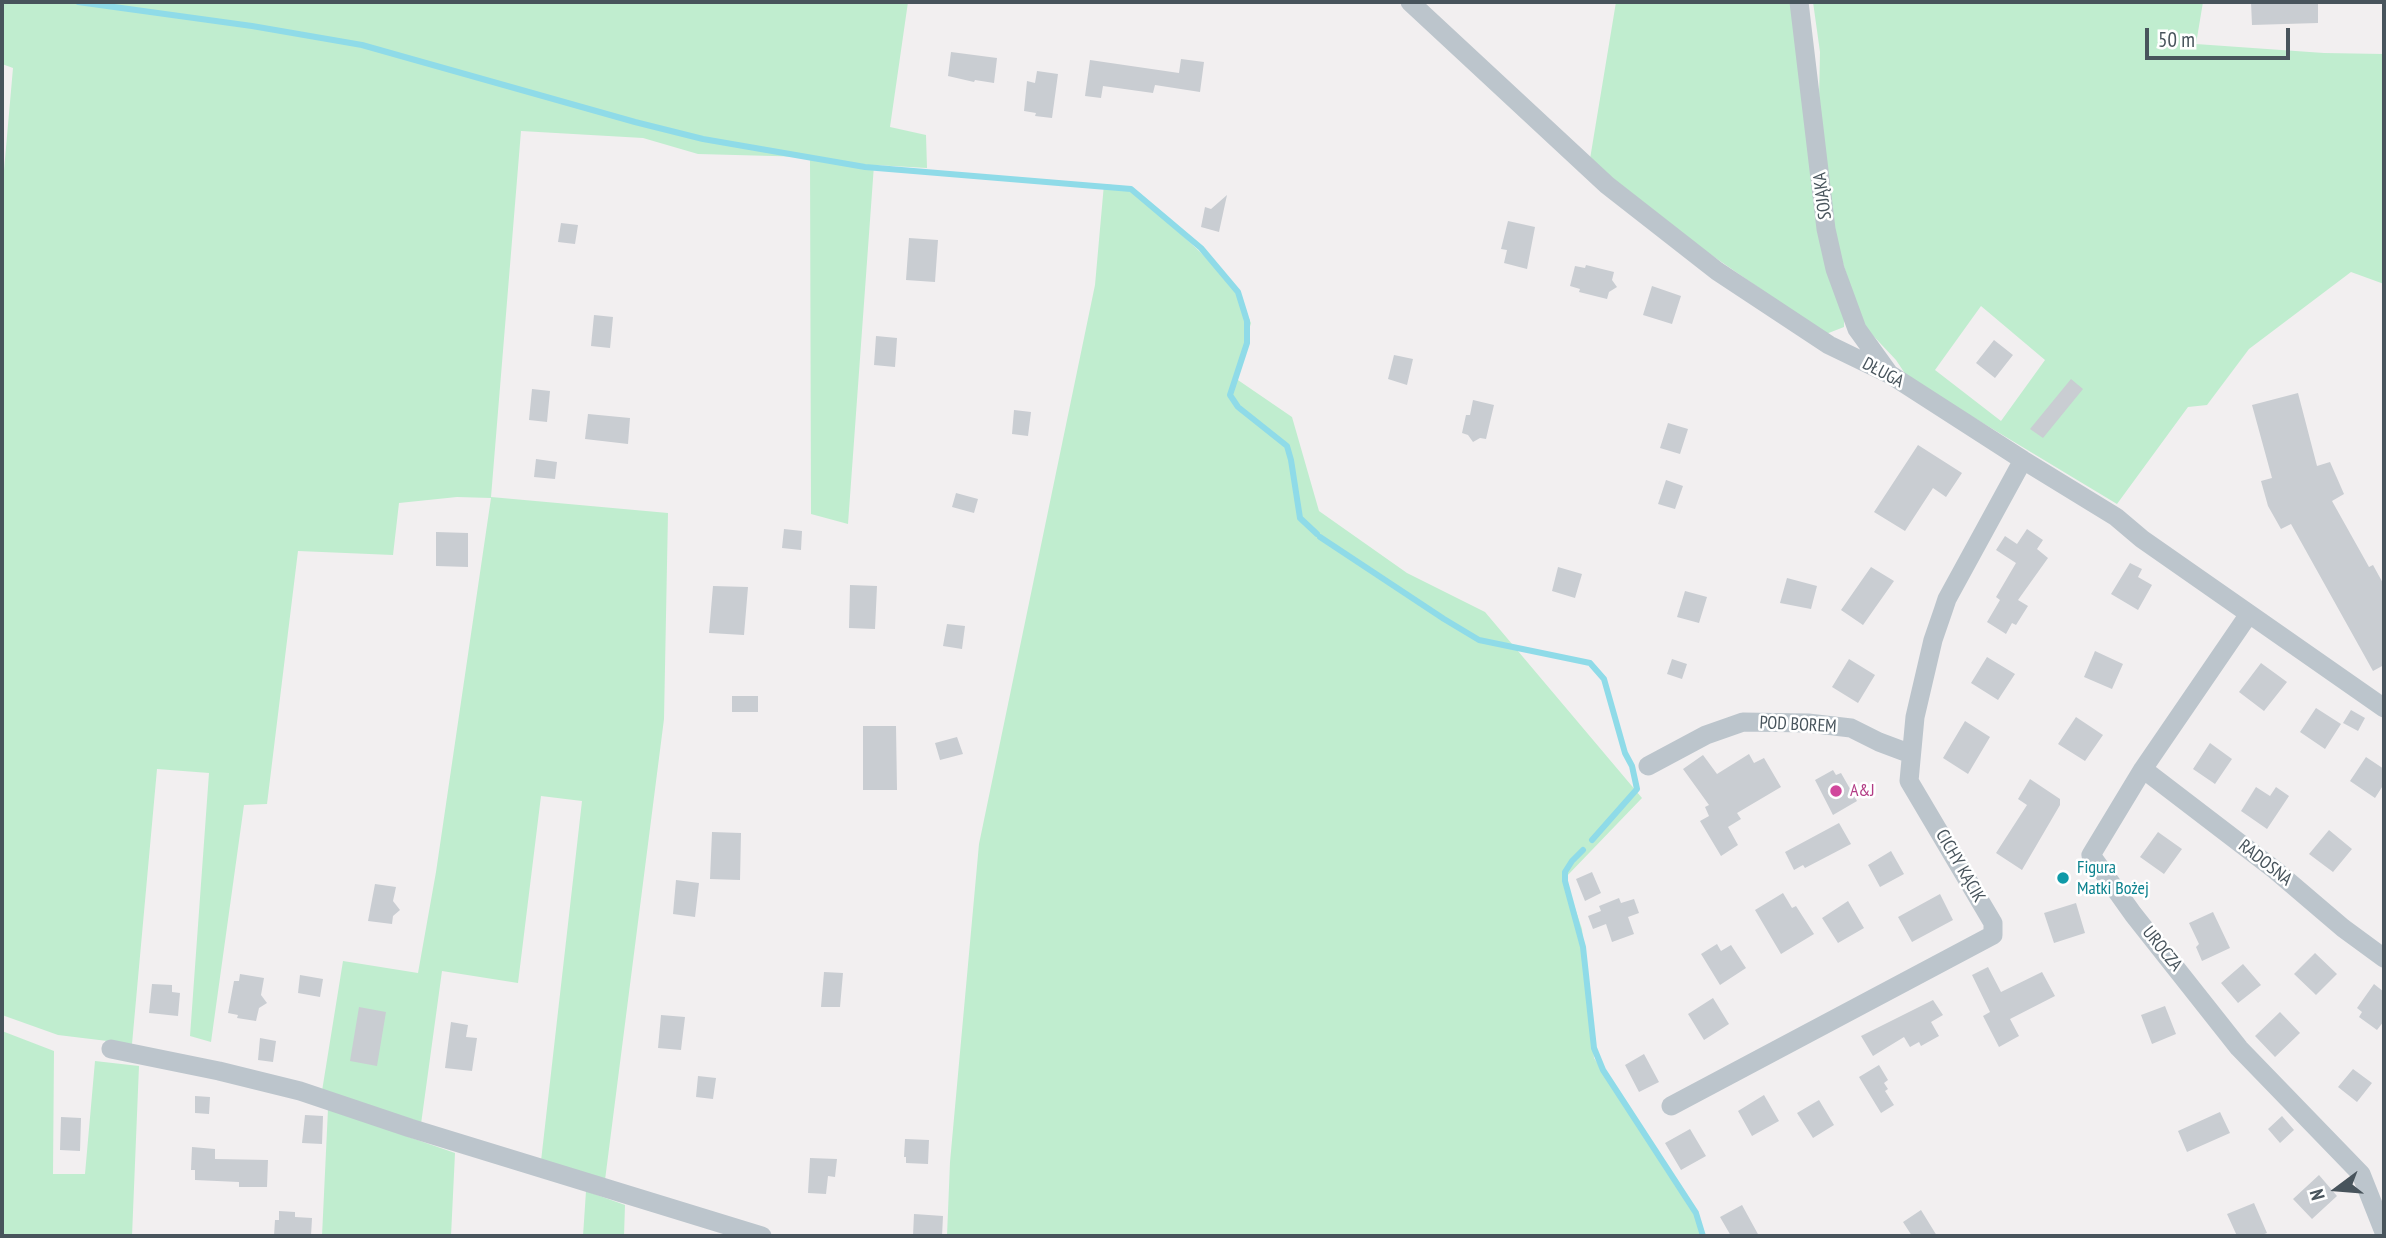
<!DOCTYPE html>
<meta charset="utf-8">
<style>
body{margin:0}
#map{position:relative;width:2386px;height:1238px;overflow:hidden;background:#f2eff0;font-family:"PT Sans Narrow",sans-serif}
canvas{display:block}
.frame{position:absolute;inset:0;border:4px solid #48545c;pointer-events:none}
.north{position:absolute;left:2302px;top:1154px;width:70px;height:70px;-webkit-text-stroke:5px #fff;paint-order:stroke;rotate:254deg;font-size:19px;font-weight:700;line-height:28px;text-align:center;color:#48545c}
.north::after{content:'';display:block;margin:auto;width:24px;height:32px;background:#48545c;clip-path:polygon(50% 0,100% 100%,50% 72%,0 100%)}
.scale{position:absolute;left:2145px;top:28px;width:145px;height:32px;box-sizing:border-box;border:4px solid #48545c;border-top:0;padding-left:9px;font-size:21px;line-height:24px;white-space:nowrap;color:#48545c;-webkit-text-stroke:5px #fff;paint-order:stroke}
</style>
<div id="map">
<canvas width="2386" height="1238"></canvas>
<div class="frame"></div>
<div class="north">N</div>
<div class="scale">50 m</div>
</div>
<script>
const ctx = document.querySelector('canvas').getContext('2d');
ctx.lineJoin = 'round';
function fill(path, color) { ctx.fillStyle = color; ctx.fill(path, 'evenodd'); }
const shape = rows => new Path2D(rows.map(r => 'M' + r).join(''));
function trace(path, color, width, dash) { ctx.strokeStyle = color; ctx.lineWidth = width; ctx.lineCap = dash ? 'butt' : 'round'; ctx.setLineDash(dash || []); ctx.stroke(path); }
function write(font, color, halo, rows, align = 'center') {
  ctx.font = font + ' "PT Sans Narrow",sans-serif'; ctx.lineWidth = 5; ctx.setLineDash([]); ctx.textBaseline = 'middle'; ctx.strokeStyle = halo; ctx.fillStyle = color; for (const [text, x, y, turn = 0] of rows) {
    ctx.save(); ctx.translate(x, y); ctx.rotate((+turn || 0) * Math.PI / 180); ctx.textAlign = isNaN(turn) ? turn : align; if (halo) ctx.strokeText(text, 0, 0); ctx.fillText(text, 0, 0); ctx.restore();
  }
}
const green = shape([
 [2,2,908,2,890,127,926,135,927,168,874,165,848,524,811,514,810,157,698,154,643,138,521,131,491,497,668,513,664,719,605,1180,541,1161,582,801,541,796,518,983,442,971,421,1124,322,1091,343,961,418,973,436,872,491,498,457,497,399,503,393,555,298,551,267,804,244,805,211,1042,190,1036,209,773,157,769,132,1044,58,1035,2,1015,2,193,13,68,2,64],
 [1616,2,1790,2,1844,315,1844,327,1826,334,1672,228,1590,159],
 [1813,2,2203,2,2196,44,2324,53,2384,54,2384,284,2351,272,2249,349,2207,405,2188,407,2117,504,1908,378,1896,360,1863,325,1834,236,1819,101,1820,52],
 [1981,306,2045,360,2001,421,1935,370],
 [1104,184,1131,187,1232,282,1251,323,1235,378,1292,417,1319,511,1407,573,1485,612,1642,798,1565,878,1582,929,1594,1058,1699,1218,1705,1236,947,1236,950,1162,979,844,1095,285],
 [2,1031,54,1051,53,1174,85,1174,95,1061,139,1066,132,1236,2,1236],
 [328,1109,455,1153,451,1236,322,1236],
 [586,1191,625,1205,624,1236,583,1236]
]);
const stream = shape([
 [78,2,252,26,362,45,635,122,703,139,865,167,1131,189,1201,248,1238,292,1247,321,1247,343,1230,395,1238,407,1287,446,1291,460,1300,518,1317,534],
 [1320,537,1444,619,1479,640,1590,663,1604,679,1625,753,1632,766,1637,789,1592,840],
 [1583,850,1572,861,1565,872,1565,881,1583,947,1594,1048,1603,1070,1696,1213,1703,1236]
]);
const building = shape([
 [2251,2,2318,2,2318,23,2252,25],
 [951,52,997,58,994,83,975,80,974,82,948,76],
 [1181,59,1204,62,1200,92,1155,85,1153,93,1103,86,1101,98,1085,96,1090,60,1179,73],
 [1037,71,1058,74,1052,118,1035,116,1036,113,1024,111,1027,81,1035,83],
 [1227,195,1219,232,1201,227,1205,207,1211,209],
 [1508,221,1535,227,1527,269,1504,263,1507,250,1501,249],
 [561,223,578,225,575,244,558,242],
 [909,238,938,240,935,282,906,280],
 [1586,265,1614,272,1612,280,1617,287,1609,292,1607,299,1579,292,1580,289,1570,286,1575,266,1585,268],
 [1652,286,1681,296,1672,324,1643,315],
 [594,315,613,317,610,348,591,346],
 [876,336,897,338,895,367,874,365],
 [1994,340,2013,355,1995,378,1976,363],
 [1394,355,1413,359,1407,385,1388,379],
 [2071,379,2083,389,2043,438,2030,429],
 [532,389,550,391,547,422,529,420],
 [2298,393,2317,466,2330,462,2344,494,2332,501,2369,567,2373,565,2384,585,2384,665,2373,671,2291,524,2281,529,2268,506,2261,481,2272,478,2252,405],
 [1473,400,1494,405,1486,439,1480,438,1473,442,1468,435,1462,433,1466,415,1470,415],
 [1014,410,1031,412,1028,436,1012,434],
 [588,414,630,418,628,444,585,439],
 [1668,423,1688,429,1680,454,1660,448],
 [1918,445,1962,473,1946,497,1933,488,1905,531,1874,512],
 [536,459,557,462,555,479,534,477],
 [1666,480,1683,486,1675,509,1658,504],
 [956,493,978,499,974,513,952,507],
 [784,529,802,531,801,550,782,548],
 [2027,529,2043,540,2037,549,2048,558,2018,600,2028,606,2016,625,2012,623,2006,634,1987,622,2000,600,1996,597,2016,563,1996,550,2005,536,2017,544],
 [436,532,468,533,468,567,436,566],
 [2130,563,2142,569,2138,577,2152,585,2138,610,2111,594],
 [1558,567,1582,574,1575,598,1552,591],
 [1871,567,1894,581,1863,625,1841,610],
 [1787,578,1817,586,1811,609,1780,603],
 [850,585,877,586,875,629,849,628],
 [713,586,748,587,744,635,709,633],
 [1685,591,1707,597,1699,623,1677,617],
 [947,624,965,626,962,649,943,646],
 [2095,651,2123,664,2112,689,2084,677],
 [1987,657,2015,674,1998,700,1971,683],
 [1672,659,1687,664,1682,679,1667,674],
 [1849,659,1875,675,1858,703,1832,687],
 [2261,663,2287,682,2264,711,2239,692],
 [732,696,758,696,758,712,732,712],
 [2316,708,2341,724,2325,749,2300,732],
 [2351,710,2365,718,2358,731,2343,723],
 [2076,717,2103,735,2085,761,2058,744],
 [1965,721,1990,737,1968,774,1943,758],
 [863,726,896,726,897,790,863,790],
 [957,737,963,754,940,760,935,743],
 [2210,743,2232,759,2215,784,2193,769],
 [1749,754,1754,763,1764,758,1781,787,1737,813,1741,819,1728,827,1738,845,1721,856,1700,821,1709,816,1705,807,1709,805,1683,769,1703,755,1717,774],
 [2366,757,2384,769,2384,784,2375,798,2350,781],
 [1833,770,1836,775,1841,773,1857,801,1833,815,1815,780],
 [2030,779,2060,799,2060,805,2022,870,1996,853,2027,805,2018,799],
 [2256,787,2270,796,2276,787,2289,796,2267,829,2241,811],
 [1839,823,1851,844,1805,868,1803,865,1794,870,1785,852],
 [2329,830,2352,849,2333,872,2309,854],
 [712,832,741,833,740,880,710,879],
 [2158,832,2182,849,2164,874,2140,857],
 [1891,851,1904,874,1880,887,1868,865],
 [1592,872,1601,893,1585,901,1576,879],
 [676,880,699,883,695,917,673,914],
 [375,884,396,887,393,901,400,910,393,916,392,924,368,921],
 [1783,893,1792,908,1796,906,1814,934,1781,954,1755,910],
 [1940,894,1953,920,1912,942,1898,917],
 [1619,898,1621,903,1634,899,1639,913,1628,917,1634,934,1612,942,1606,924,1593,929,1588,916,1601,911,1599,906],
 [1848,901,1864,928,1838,943,1822,918],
 [2076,903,2085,933,2054,943,2044,913],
 [2213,912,2230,948,2202,961,2196,947,2199,944,2189,923],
 [1717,944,1721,951,1731,945,1746,968,1720,985,1701,954],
 [2315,953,2337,974,2316,995,2294,974],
 [2243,964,2261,985,2238,1003,2221,983],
 [1988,967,2001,992,2042,972,2055,996,2010,1019,2019,1036,1999,1047,1983,1016,1990,1012,1972,975],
 [824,972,843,973,840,1007,821,1007],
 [240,974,264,978,261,995,267,1003,259,1008,256,1021,237,1018,238,1015,228,1013,234,981,239,981],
 [300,975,323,979,320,997,298,993],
 [152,984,172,985,172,992,180,993,178,1016,149,1013],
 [2374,984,2384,992,2384,1021,2377,1030,2359,1017,2362,1012,2357,1008],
 [1713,998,1729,1024,1704,1040,1688,1014],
 [1933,1000,1943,1015,1931,1022,1939,1036,1921,1046,1919,1042,1910,1047,1904,1037,1873,1056,1861,1036],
 [2165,1006,2176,1034,2152,1044,2141,1015],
 [359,1007,386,1012,377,1066,350,1061],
 [2280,1012,2300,1033,2275,1057,2255,1036],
 [661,1015,685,1017,681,1050,658,1048],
 [451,1022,468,1025,466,1037,477,1038,472,1071,445,1068],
 [260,1038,276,1041,273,1062,258,1060],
 [1644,1054,1659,1082,1639,1092,1625,1065],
 [1879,1065,1888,1080,1884,1083,1888,1089,1885,1091,1894,1105,1881,1113,1859,1077],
 [2353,1069,2372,1083,2357,1102,2338,1087],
 [698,1076,716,1078,713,1099,696,1097],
 [1764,1095,1779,1121,1752,1136,1738,1111],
 [195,1096,210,1097,209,1114,195,1113],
 [1819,1100,1834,1125,1813,1138,1797,1113],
 [2220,1112,2230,1133,2187,1152,2178,1131],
 [305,1115,323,1116,322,1144,302,1143],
 [2282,1116,2294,1130,2280,1143,2268,1129],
 [61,1117,81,1118,80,1151,60,1150],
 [1690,1129,1706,1156,1681,1170,1665,1143],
 [905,1139,929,1140,928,1164,906,1163,906,1157,904,1157],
 [192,1147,215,1149,215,1159,268,1160,267,1187,239,1187,239,1182,195,1180,195,1170,191,1170],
 [810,1158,837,1159,835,1177,828,1176,826,1194,808,1193],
 [2319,1175,2337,1196,2312,1219,2293,1199],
 [2254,1203,2267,1233,2259,1236,2237,1236,2227,1214],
 [1742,1205,1759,1236,1731,1236,1720,1217],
 [1921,1210,1937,1236,1912,1236,1903,1222],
 [279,1211,295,1212,295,1217,312,1218,311,1236,274,1236,275,1220,279,1220],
 [914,1214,943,1216,942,1236,913,1236]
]);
const minor = shape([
 [1410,2,1607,185,1717,271,1829,345,1891,375,2023,460,2116,517,2142,539,2384,708],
 [1799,2,1826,229,1835,269,1857,329,1888,372],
 [2249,614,2143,769,2091,855,2133,914,2239,1048,2361,1174,2384,1232],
 [1648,766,1706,735,1743,722,1808,723,1851,728,1879,742,1911,754],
 [2143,769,2275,870,2343,928,2384,958],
 [111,1049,219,1071,300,1091,410,1128,762,1236],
 [1671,1106,1993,935,1993,923,1909,781,1915,717,1933,640,1943,611,1947,599,2023,460]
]);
const markers = [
 [1836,791,7,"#d1479c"],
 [2063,878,7,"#0f9aa8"]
];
const streetNames = [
 ["SOJĄKA",1823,196,-97],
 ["DŁUGA",1883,373,28],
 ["POD BOREM",1798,725,3],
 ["RADOSNA",2265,863,38],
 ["CICHY KĄCIK",1960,866,60],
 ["UROCZA",2162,949,51]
];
const hotelNames = [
 ["A&J",1850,791]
];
const cultureNames = [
 ["Figura",2077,868],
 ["Matki Bożej",2077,889]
];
fill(green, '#c0edcf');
trace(stream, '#8fdbe8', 6);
fill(building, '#c9cdd2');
trace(minor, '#bcc5cc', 19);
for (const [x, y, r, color] of markers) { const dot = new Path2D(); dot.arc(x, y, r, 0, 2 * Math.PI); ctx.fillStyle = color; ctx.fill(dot); trace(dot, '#fff', 2.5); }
write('18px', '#48545c', '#fff', streetNames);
write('18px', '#b23c85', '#fff', hotelNames, 'left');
write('18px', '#0d838f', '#fff', cultureNames, 'left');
</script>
